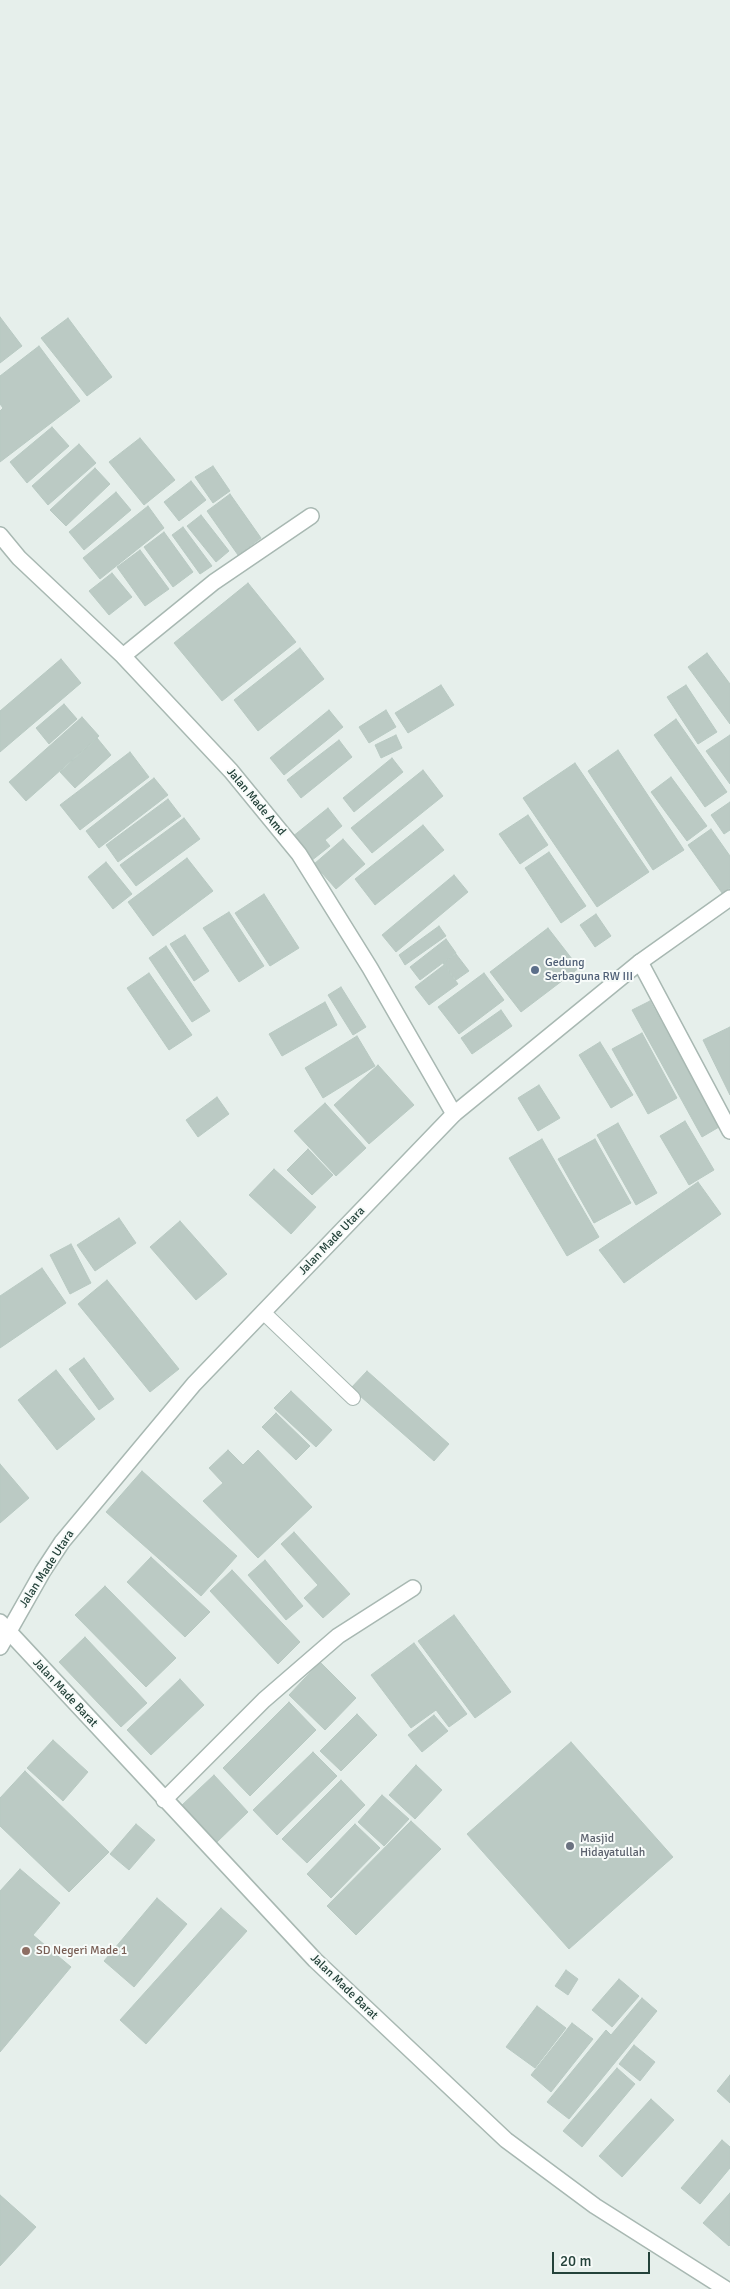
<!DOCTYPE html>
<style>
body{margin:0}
#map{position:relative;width:730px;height:2289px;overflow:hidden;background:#e6efeb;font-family:Signika,sans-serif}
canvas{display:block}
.scale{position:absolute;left:552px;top:2252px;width:98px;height:22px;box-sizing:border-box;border:2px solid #24423a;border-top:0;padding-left:6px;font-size:15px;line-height:18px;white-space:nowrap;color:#24423a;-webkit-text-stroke:4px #f7fbf9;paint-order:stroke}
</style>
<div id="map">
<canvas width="730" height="2289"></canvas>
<div class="scale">20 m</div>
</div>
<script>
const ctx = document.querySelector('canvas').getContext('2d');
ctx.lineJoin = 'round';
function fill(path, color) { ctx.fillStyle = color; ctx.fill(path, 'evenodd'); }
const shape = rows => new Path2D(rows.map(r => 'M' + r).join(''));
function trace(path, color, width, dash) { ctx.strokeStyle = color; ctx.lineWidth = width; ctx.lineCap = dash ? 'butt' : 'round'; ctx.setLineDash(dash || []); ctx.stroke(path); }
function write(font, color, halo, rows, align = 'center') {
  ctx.font = font + ' Signika,sans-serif'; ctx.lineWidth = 4; ctx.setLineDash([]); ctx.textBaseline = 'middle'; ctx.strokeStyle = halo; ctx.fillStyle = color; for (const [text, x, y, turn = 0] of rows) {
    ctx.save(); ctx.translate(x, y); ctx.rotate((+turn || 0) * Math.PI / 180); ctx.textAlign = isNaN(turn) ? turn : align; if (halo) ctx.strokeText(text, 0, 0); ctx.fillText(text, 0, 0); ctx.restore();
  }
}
const building = shape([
 [0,317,22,346,0,363,0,317],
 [68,318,112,377,87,396,41,338,68,318],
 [39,346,80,401,0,462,0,411,3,408,0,404,0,376,39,346],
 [52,427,69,446,27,483,10,462,52,427],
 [140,438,175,480,144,505,109,462,140,438],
 [79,444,96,463,48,505,32,486,79,444],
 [213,466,230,491,213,503,195,477,213,466],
 [95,468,110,484,66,526,50,510,95,468],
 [191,481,206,500,179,521,164,502,191,481],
 [116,492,131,510,84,550,69,532,116,492],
 [230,494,261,538,238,555,207,511,230,494],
 [148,506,164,528,100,579,83,558,148,506],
 [201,515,229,551,216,562,187,526,201,515],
 [183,527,212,566,200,574,172,535,183,527],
 [164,532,193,572,173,587,144,547,164,532],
 [140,550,169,589,145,606,117,567,140,550],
 [112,573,132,597,109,615,89,591,112,573],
 [248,583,296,642,222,701,174,643,248,583],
 [300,648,324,679,258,731,234,700,300,648],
 [707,653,730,684,730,724,688,667,707,653],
 [61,659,81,683,0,752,0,711,61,659],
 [441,685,454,705,408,733,395,713,441,685],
 [686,685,717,732,698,744,667,697,686,685],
 [64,704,77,719,49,744,36,728,64,704],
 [329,710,343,727,284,775,270,758,329,710],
 [386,710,396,727,369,743,359,727,386,710],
 [82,717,99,736,26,801,9,782,82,717],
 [676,719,727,792,705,807,654,735,676,719],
 [396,735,402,748,381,758,375,745,396,735],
 [730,735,730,784,706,751,730,735],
 [97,738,111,755,75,788,60,772,97,738],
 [339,740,352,757,301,798,287,780,339,740],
 [618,750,684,850,653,870,588,771,618,750],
 [130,752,149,777,80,830,60,805,130,752],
 [392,758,403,772,354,812,343,798,392,758],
 [575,763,649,872,597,907,523,798,575,763],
 [423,770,443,796,372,853,351,828,423,770],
 [671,777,707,826,687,841,651,792,671,777],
 [154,778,168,795,99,848,86,831,154,778],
 [168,799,181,816,118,862,106,845,168,799],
 [730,802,730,830,724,834,711,815,730,802],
 [328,808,342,826,325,840,330,846,311,861,292,837,328,808],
 [528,815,548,845,520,864,499,834,528,815],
 [184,818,200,839,136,886,120,865,184,818],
 [423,825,444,850,375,905,355,879,423,825],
 [711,829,730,856,730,888,722,893,688,845,711,829],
 [343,839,365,864,336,889,314,864,343,839],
 [549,852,586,906,561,923,525,868,549,852],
 [187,858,213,891,153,936,128,902,187,858],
 [106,862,132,894,113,909,88,877,106,862],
 [454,875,468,892,396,952,382,935,454,875],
 [264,894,299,948,270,966,235,913,264,894],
 [229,912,264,966,239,982,203,928,229,912],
 [596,914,611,936,595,947,580,925,596,914],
 [439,926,446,936,405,965,399,955,439,926],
 [548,928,579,968,521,1012,490,972,548,928],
 [185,935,209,971,194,981,170,944,185,935],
 [446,939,456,953,420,980,410,967,446,939],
 [166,946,210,1011,192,1022,149,958,166,946],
 [456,954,469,971,456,980,443,963,456,954],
 [444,965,458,984,429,1005,415,987,444,965],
 [149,973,192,1035,169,1050,127,988,149,973],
 [484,973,504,1000,459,1034,438,1007,484,973],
 [341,987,366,1027,353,1035,328,995,341,987],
 [650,1001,719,1127,702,1137,632,1010,650,1001],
 [325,1002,337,1025,282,1056,269,1034,325,1002],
 [501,1010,512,1026,472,1054,461,1038,501,1010],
 [730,1027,730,1095,703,1040,730,1027],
 [642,1033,677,1098,648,1114,612,1049,642,1033],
 [357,1036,375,1066,323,1098,305,1068,357,1036],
 [600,1042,633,1095,611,1108,579,1055,600,1042],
 [378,1065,414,1105,369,1144,334,1105,378,1065],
 [539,1085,560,1118,538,1131,518,1098,539,1085],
 [217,1097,229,1114,198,1137,186,1120,217,1097],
 [325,1103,366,1148,336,1176,294,1131,325,1103],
 [685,1121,714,1170,689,1185,660,1136,685,1121],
 [618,1123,657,1193,636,1205,597,1135,618,1123],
 [542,1139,599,1237,567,1256,509,1158,542,1139],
 [595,1139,631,1203,594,1223,558,1159,595,1139],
 [308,1149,333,1175,312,1195,287,1170,308,1149],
 [274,1169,316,1207,291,1234,249,1195,274,1169],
 [698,1182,721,1214,624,1283,599,1250,698,1182],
 [119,1218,136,1243,95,1271,77,1245,119,1218],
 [180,1221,227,1274,196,1300,150,1247,180,1221],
 [71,1244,91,1283,70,1294,50,1255,71,1244],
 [42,1268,66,1303,0,1348,0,1296,42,1268],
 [107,1280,179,1369,150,1392,78,1304,107,1280],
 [84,1358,114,1399,99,1410,69,1369,84,1358],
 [56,1370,95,1419,57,1450,18,1400,56,1370],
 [367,1371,449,1444,434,1461,351,1388,367,1371],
 [291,1391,332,1430,316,1447,274,1408,291,1391],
 [276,1413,310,1446,296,1460,262,1427,276,1413],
 [228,1450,243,1465,258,1450,312,1507,258,1558,203,1501,223,1483,209,1468,228,1450],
 [0,1464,29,1498,0,1523,0,1464],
 [142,1471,237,1556,201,1596,106,1512,142,1471],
 [294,1532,350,1594,323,1618,304,1598,318,1585,281,1544,294,1532],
 [151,1557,210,1612,185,1637,127,1582,151,1557],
 [265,1560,303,1606,286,1620,248,1575,265,1560],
 [232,1570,300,1642,278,1664,210,1591,232,1570],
 [105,1586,176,1658,146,1687,75,1615,105,1586],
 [454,1615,511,1692,475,1718,418,1641,454,1615],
 [85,1637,147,1703,121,1727,59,1662,85,1637],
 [414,1643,467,1714,449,1727,436,1710,411,1728,371,1675,414,1643],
 [320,1662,356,1698,325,1730,289,1695,320,1662],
 [180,1679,204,1705,151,1755,127,1730,180,1679],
 [289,1702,316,1730,250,1796,223,1768,289,1702],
 [357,1714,377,1735,341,1771,320,1751,357,1714],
 [434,1715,448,1731,422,1752,408,1735,434,1715],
 [53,1740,88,1772,63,1801,27,1768,53,1740],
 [571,1742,673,1857,569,1949,467,1834,571,1742],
 [313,1752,337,1776,277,1835,253,1810,313,1752],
 [416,1765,442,1790,415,1819,389,1795,416,1765],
 [25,1771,109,1852,69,1892,0,1826,0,1798,25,1771],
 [214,1775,248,1812,217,1842,182,1805,214,1775],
 [341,1780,365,1805,307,1863,282,1839,341,1780],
 [382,1795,409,1819,384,1846,358,1822,382,1795],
 [411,1821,441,1849,356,1935,327,1906,411,1821],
 [136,1824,155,1840,129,1870,110,1854,136,1824],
 [355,1824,380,1848,331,1898,307,1874,355,1824],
 [20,1869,60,1903,33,1935,71,1967,0,2052,0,1891,20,1869],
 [157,1898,187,1924,134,1987,104,1961,157,1898],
 [221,1908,247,1931,146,2044,120,2020,221,1908],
 [566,1970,578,1979,568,1995,555,1986,566,1970],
 [619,1979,639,1996,612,2027,592,2010,619,1979],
 [642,1998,657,2011,569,2119,547,2102,606,2030,611,2035,642,1998],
 [537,2006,566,2028,535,2068,506,2047,537,2006],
 [572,2023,593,2039,551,2092,531,2075,572,2023],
 [634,2045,655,2062,640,2081,619,2064,634,2045],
 [617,2068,635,2084,582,2147,563,2131,617,2068],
 [730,2075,730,2103,717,2091,730,2075],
 [651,2099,674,2120,622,2177,599,2156,651,2099],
 [722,2140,730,2147,730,2168,700,2204,681,2188,722,2140],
 [730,2193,730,2245,729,2246,703,2223,730,2193],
 [0,2195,36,2227,0,2266,0,2195]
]);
const service = shape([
 [263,1312,353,1398]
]);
const minor = shape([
 [0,535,19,558,123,656,231,771,299,854,370,968,454,1114],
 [123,656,214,582,311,516],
 [640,962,730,1131],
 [0,1622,315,1960,506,2140,595,2206,726,2289],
 [164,1800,264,1700,338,1636,413,1588]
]);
const tertiary = shape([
 [0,1647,43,1571,62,1542,194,1384,454,1114,640,962,730,898]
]);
const markers = [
 [535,970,5,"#5c6f8a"],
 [570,1846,5,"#6b7280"],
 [26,1951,5,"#8d6e63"]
];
const streetNames = [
 ["Jalan Made Amd",256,802,50],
 ["Jalan Made Utara",332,1241,-46],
 ["Jalan Made Utara",47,1569,-57],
 ["Jalan Made Barat",65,1693,47],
 ["Jalan Made Barat",344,1987,44]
];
const serviceNames = [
 ["Gedung",545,963],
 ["Serbaguna RW III",545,977]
];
const worshipNames = [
 ["Masjid",580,1839],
 ["Hidayatullah",580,1853]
];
const educationNames = [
 ["SD Negeri Made 1",36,1951]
];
fill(building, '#bbcac4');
trace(building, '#b8c9c2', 1);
trace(service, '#a8b8b2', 16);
trace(minor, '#a8b8b2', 18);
trace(tertiary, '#a8b8b2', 18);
trace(service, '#fff', 14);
trace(minor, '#fff', 15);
trace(tertiary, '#fff', 15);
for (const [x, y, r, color] of markers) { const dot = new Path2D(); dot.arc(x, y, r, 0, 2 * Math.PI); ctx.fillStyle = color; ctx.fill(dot); trace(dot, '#f7fbf9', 2); }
write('12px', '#24423a', '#f7fbf9', streetNames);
write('12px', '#4e5e75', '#f7fbf9', serviceNames, 'left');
write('12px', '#5b616d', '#f7fbf9', worshipNames, 'left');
write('12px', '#785e54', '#f7fbf9', educationNames, 'left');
</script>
